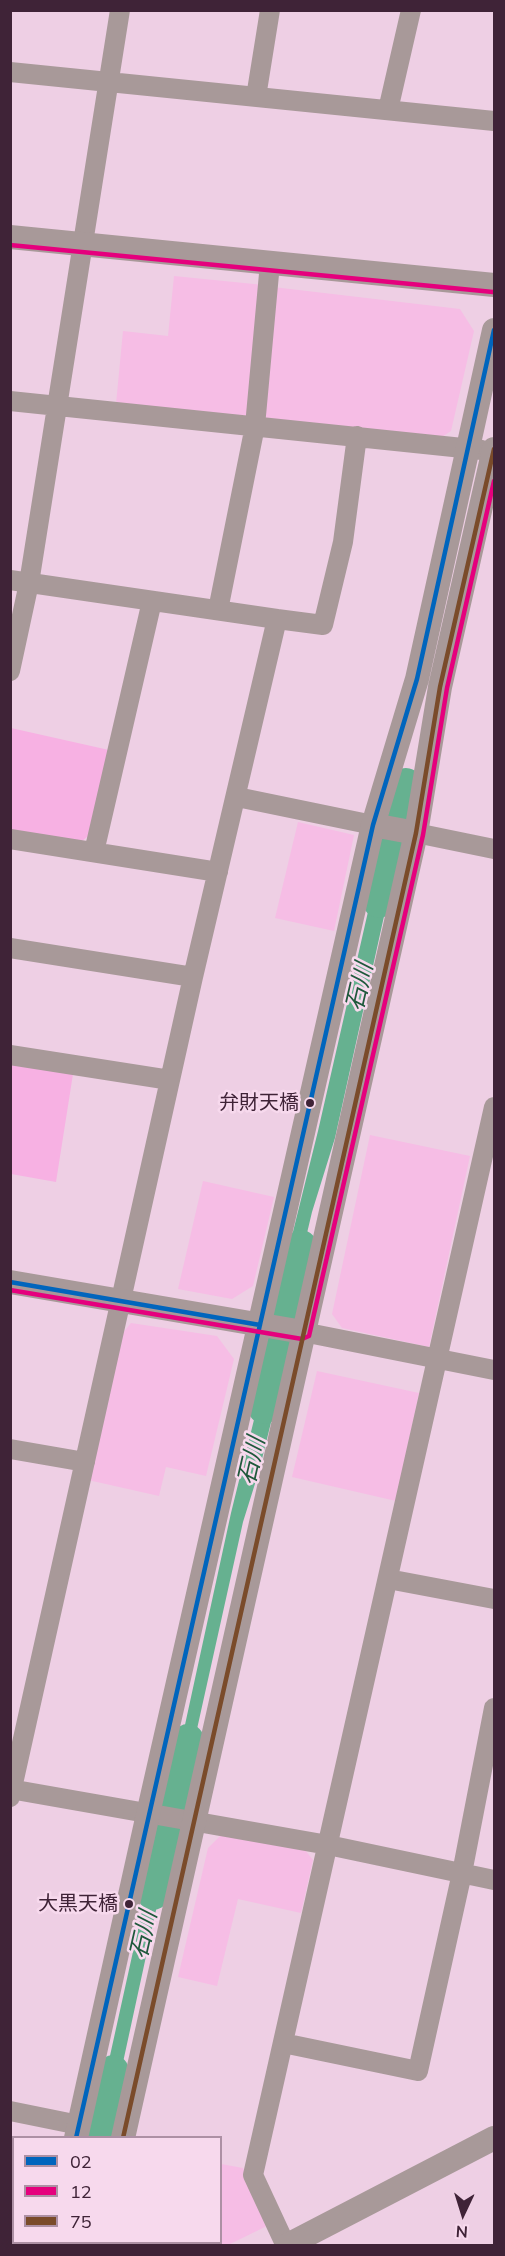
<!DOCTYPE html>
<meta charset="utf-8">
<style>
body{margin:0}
#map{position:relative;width:505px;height:2256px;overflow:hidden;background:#eecfe4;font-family:Mulish,sans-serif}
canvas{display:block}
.frame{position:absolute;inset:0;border:12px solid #3f2337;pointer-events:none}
.legend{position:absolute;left:12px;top:2136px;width:210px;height:108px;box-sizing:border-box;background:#f7d9ed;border:2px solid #ad90a4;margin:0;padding:8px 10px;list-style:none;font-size:18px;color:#3f2337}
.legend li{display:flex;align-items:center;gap:12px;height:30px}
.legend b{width:30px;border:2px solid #ad90a4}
.north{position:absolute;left:433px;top:2184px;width:60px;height:60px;-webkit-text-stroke:4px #f7d9ed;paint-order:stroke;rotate:184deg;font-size:16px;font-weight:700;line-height:24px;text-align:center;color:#3f2337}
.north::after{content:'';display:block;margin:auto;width:21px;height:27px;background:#3f2337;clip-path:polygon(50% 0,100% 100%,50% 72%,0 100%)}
</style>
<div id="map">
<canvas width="505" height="2256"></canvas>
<div class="frame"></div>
<ul class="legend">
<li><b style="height:8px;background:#0065bd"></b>02</li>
<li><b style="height:8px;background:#e5007d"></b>12</li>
<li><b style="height:8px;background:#7a4b2a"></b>75</li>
</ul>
<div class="north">N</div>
</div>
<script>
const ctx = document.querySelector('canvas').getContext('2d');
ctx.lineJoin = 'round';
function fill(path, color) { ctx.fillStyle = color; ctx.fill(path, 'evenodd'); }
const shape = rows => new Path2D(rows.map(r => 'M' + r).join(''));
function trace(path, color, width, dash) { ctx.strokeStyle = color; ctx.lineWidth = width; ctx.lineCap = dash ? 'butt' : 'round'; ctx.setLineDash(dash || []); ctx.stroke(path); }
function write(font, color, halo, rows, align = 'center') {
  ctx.font = font + ' Mulish,"Noto Sans JP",sans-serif'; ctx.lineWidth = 5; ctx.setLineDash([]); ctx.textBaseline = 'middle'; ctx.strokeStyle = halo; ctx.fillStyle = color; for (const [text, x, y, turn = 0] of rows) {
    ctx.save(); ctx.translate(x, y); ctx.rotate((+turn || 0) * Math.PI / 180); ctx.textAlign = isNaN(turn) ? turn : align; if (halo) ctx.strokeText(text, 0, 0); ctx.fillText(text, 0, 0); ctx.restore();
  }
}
const built = shape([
 [174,276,264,285,251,413,245,417,116,404,123,331,168,336],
 [273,287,460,309,474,331,451,431,442,437,268,420,262,413],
 [298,822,354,835,334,931,275,918],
 [370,1135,470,1156,429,1347,342,1328,332,1314],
 [203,1181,274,1197,253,1286,232,1299,178,1289],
 [131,1323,217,1336,234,1359,206,1476,166,1467,159,1496,88,1480,122,1334],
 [317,1371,419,1393,396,1501,292,1477],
 [222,1834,305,1850,313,1860,301,1913,238,1899,217,1986,178,1977,208,1848],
 [221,2164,243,2168,269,2225,228,2245,118,2246,119,2242,220,2242]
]);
const green = shape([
 [11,728,109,750,91,834,82,841,11,830],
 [10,1064,73,1074,56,1182,11,1174]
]);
const water = shape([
 [380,859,396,862,335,1138,312,1212,294,1288,280,1284,318,1131],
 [267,1367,284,1370,259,1471,243,1522,185,1783,173,1780,231,1513],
 [155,1852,168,1855,112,2113,98,2110]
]);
const river = shape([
 [379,902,406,784],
 [264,1408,301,1246],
 [153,1894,188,1740],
 [98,2138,113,2071],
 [75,2246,75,2242]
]);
const minor = shape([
 [10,72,494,121],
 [256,97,270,10],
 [388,110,411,10],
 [10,401,482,450],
 [10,580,277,619,193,977,10,1797],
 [218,610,255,426,270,263],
 [277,619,323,625,343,542,357,436],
 [10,671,29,583,120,10],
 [237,797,373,825],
 [416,833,494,849],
 [10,839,218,872],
 [94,852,152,601],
 [10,948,193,977],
 [10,1055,170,1080],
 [303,1332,494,1370],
 [10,1449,85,1462],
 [388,1579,494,1599],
 [10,1789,328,1845,494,1880],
 [283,2043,418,2071,462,1873,494,1708],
 [10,2111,79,2125],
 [286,2246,253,2175,494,1107]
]);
const tertiary = shape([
 [10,237,494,285],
 [373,825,416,833],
 [10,1282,303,1332],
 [76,2138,148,1814,373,825,417,679,494,330],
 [123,2138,416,833,440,687,494,449],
 [53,2246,54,2242],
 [98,2246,99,2242],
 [286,2246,494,2138]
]);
const bus1 = shape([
 [10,1282,260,1325],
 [76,2138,373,825,417,679,494,330]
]);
const bus2 = shape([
 [10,245,493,292],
 [10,1290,302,1339,309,1336,423,835,447,688,494,481]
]);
const bus3 = shape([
 [123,2138,416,833,440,687,494,449]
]);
const markers = [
 [310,1103,5,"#3f2337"],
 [129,1904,5,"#3f2337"]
];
const busNames = [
 ["弁財天橋",299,1103],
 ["大黒天橋",118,1904]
];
const waterNames = [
 ["石川",360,987,-77],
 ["石川",252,1461,-77],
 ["石川",144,1935,-77]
];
fill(built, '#f6bde5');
fill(green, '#f7b1e3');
fill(water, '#66b190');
trace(river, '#66b190', 32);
trace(minor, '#a89999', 20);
trace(tertiary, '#a89999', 24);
trace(bus1, '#0065bd', 4.5);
trace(bus2, '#e5007d', 4.5);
trace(bus3, '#7a4b2a', 4.5);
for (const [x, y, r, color] of markers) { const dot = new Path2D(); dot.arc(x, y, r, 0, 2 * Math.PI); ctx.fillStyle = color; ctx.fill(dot); trace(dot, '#f7d9ed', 2); }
write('20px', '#3f2337', '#f7d9ed', busNames, 'right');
write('italic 24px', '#1f593c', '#f7d9ed', waterNames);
</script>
